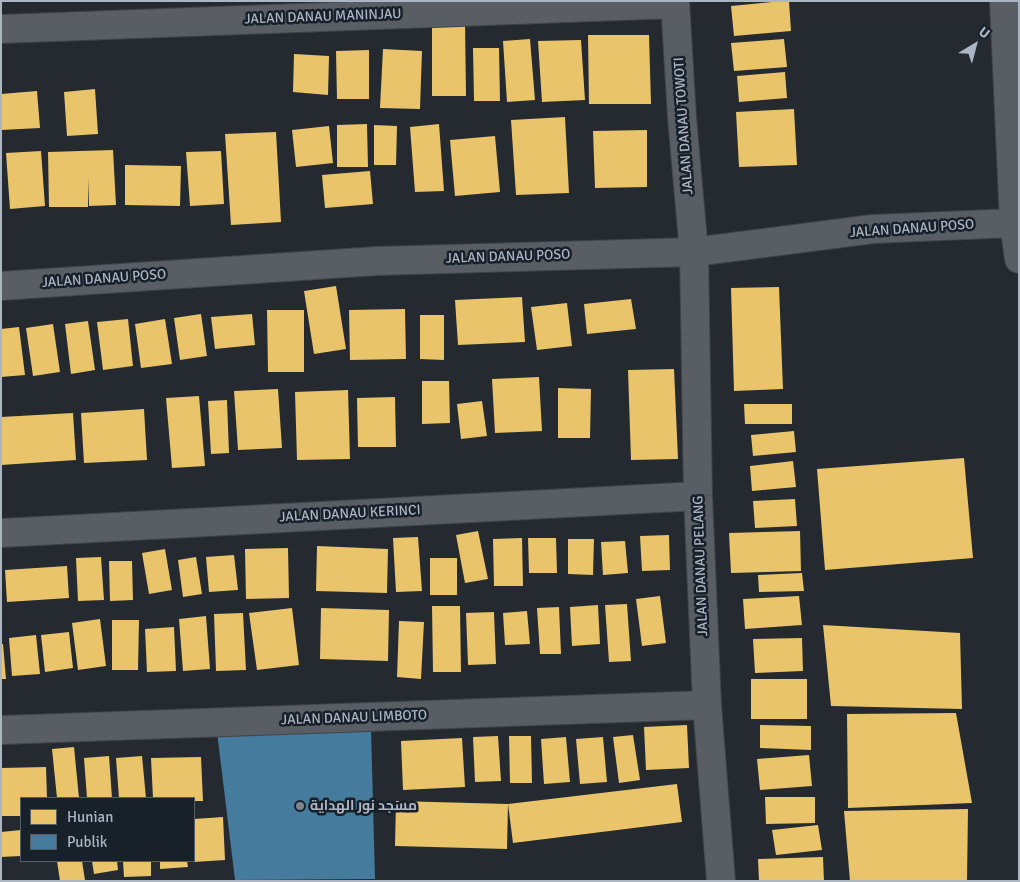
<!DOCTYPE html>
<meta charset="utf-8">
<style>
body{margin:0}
#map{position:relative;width:1020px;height:882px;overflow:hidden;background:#242a30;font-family:Signika,sans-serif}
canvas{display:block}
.frame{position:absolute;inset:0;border:2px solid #acb5c3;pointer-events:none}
.legend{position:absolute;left:20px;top:797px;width:175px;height:65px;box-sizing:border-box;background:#18202a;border:1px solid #535c67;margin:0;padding:6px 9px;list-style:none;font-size:15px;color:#acb5c3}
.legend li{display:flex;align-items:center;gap:10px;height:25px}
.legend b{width:25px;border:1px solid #535c67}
.north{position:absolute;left:950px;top:20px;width:50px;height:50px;-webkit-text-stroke:4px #18202a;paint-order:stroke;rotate:37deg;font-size:14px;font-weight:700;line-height:20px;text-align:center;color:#acb5c3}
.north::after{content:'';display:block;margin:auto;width:18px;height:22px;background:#acb5c3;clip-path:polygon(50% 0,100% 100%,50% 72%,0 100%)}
</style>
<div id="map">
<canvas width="1020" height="882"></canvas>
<div class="frame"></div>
<ul class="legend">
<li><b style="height:14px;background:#e9c46a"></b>Hunian</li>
<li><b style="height:14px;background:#457b9d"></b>Publik</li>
</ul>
<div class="north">U</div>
</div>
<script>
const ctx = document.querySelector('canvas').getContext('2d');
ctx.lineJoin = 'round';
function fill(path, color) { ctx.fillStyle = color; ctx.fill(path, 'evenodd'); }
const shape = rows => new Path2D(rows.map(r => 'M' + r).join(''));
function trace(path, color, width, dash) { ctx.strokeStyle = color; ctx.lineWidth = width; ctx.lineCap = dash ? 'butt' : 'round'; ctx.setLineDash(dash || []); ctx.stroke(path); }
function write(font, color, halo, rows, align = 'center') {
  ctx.font = font + ' Signika,Cairo,sans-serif'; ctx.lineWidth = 5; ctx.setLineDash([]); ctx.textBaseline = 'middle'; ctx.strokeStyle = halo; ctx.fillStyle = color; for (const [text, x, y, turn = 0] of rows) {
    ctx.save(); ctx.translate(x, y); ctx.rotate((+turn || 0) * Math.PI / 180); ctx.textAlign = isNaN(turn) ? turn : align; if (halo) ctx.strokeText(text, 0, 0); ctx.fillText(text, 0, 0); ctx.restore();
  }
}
const homes = shape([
 [783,1,789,1,791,31,734,36,731,6],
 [465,21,466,96,432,96,432,22],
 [588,35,649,35,651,104,589,104],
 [530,39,535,100,507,102,503,41],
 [784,39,787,67,734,71,731,43],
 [581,40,585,100,542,102,538,41],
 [473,48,499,48,500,101,474,101],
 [383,49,422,51,420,109,380,108],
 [369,50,369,99,337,99,336,51],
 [294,54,329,56,328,95,293,92],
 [785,72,787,98,739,102,737,76],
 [95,89,98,134,67,136,64,92],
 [37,91,40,128,1,130,1,94],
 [794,109,797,165,739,167,736,112],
 [565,117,569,193,516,195,511,120],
 [367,124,368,167,337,167,337,125],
 [439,124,444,191,415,192,410,127],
 [374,125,397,126,396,165,374,165],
 [329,126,333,163,296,167,292,130],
 [647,130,647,187,595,188,593,131],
 [276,132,281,222,231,225,225,134],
 [495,136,500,192,455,196,450,140],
 [113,150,116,205,89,206,88,178,88,207,49,207,48,152],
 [41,151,45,206,10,209,6,153],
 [221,151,224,204,190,206,186,152],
 [125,165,181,166,180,206,125,205],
 [370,171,373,204,325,208,322,175],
 [336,286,346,349,314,354,304,291],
 [779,287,783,389,734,391,731,288],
 [522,297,525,342,458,345,455,300],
 [631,299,636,329,587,334,584,304],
 [567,303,572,346,537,350,531,307],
 [405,309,406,359,350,360,349,310],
 [267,310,304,310,304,372,268,372],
 [201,314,207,356,180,360,174,318],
 [252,314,255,345,215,349,211,317],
 [420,315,444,315,444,360,420,359],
 [128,319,133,366,103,370,97,322],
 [165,319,172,364,141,368,135,324],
 [88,321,95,370,71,374,65,324],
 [53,324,60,372,33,376,26,328],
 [19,327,25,375,1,377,1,329],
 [674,369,678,459,631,460,628,370],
 [539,377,542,431,495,433,492,379],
 [422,381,449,381,450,423,422,424],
 [558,388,591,389,590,438,558,438],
 [278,389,282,448,238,450,234,391],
 [348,390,350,459,297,460,295,392],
 [199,396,205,466,172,468,166,398],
 [395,397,396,447,358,447,357,398],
 [227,400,229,453,211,454,208,401],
 [482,401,487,436,461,439,457,404],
 [744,404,792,404,792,424,745,424],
 [144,409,147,460,84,463,81,413],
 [73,413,76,460,1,465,1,417],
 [794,431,796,452,753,456,751,435],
 [964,458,973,558,825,570,817,469],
 [793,461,796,487,752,491,750,466],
 [795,499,797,526,755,528,753,501],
 [478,531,488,579,465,583,456,535],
 [800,531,801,571,731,573,729,533],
 [669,535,670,570,642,571,640,536],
 [418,537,422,591,396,592,393,538],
 [522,538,523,586,494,586,493,539],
 [528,538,556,538,557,573,529,573],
 [568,539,594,539,593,575,568,574],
 [625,541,628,573,603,575,601,542],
 [317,546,388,549,387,593,316,591],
 [288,548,289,598,246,599,245,549],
 [165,549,172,590,149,594,142,553],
 [234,555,238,590,209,592,206,557],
 [101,557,104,600,78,601,76,558],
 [196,557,202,594,183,597,178,560],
 [430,558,457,558,457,595,430,595],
 [109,561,132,561,133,600,110,601],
 [67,566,69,598,7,602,5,570],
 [802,573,804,591,759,592,758,575],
 [660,596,666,643,642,646,636,599],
 [799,596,802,625,745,629,743,599],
 [627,604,631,661,609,662,605,605],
 [598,605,600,644,572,646,570,607],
 [432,606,460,606,461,672,433,672],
 [559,607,561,654,540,654,537,608],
 [292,608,299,665,257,670,249,613],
 [321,608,389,610,388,661,320,659],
 [527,611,530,644,505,645,503,613],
 [494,612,496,664,468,665,466,613],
 [243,613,246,670,216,671,214,614],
 [206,616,210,669,183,671,179,619],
 [100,619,106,666,78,670,72,623],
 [112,620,139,620,138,670,112,670],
 [399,621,424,622,421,679,397,677],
 [823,625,960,633,962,709,831,706],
 [174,627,176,671,147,672,145,629],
 [69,632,73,668,45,672,41,635],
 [36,635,40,674,12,676,9,638],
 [802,638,803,671,755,673,753,639],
 [1,644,3,644,6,679,1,679],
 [751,679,807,679,807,719,751,719],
 [956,713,972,803,848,808,847,714],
 [687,725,689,768,646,770,644,727],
 [760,725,811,726,811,750,760,748],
 [633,735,640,780,619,783,613,737],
 [498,736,501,781,475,782,473,737],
 [509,736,531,736,532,783,510,783],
 [566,737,570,782,544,784,541,739],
 [603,737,607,782,580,784,576,739],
 [462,738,465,787,403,790,401,741],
 [74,747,79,798,57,798,52,749],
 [809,755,812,786,760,790,757,759],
 [109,756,112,798,87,798,84,758],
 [142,756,146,798,119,798,116,758],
 [201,757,203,801,194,801,194,798,153,798,151,758],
 [46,767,47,798,21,798,21,816,1,816,1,768],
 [677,784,682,822,513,843,508,804],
 [765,797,815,797,815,823,766,824],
 [396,801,508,804,507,849,395,846],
 [968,809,967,881,850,881,844,811],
 [223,817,225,860,194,862,194,819],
 [818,825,822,850,776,855,772,830],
 [21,830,21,856,1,857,1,832],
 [823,857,824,881,759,881,758,859],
 [57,861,82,861,85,880,60,881],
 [92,861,117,861,118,870,94,874],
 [123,861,151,861,151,876,124,877],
 [160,861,187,861,188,867,160,869]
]);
const public = shape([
 [371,729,375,879,235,880,217,732]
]);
const minor = shape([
 [675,1,682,118,694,252,698,496,707,705,721,881],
 [1004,1,1014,223,1019,259],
 [1,29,675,4],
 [1,286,377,261,694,252,873,229,1014,223],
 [1,533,698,496],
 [1,730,707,705]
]);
const markers = [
 [300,806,5,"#7c8490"]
];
const streetNames = [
 ["JALAN DANAU MANINJAU",323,17,-2],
 ["JALAN DANAU TOWOTI",684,126,-94],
 ["JALAN DANAU POSO",912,229,-4],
 ["JALAN DANAU POSO",508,257,-2],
 ["JALAN DANAU POSO",104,279,-4],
 ["JALAN DANAU KERINCI",350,514,-3],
 ["JALAN DANAU PELANG",701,566,-92],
 ["JALAN DANAU LIMBOTO",354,718,-2]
];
const poiNames = [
 ["مسجد نور الهداية",310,806]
];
fill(homes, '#e9c46a');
fill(public, '#457b9d');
trace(minor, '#404449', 30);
trace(minor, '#595e65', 28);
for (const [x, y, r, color] of markers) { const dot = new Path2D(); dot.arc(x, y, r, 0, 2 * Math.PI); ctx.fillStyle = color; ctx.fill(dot); trace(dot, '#18202a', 2); }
write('14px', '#acb5c3', '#18202a', streetNames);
write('bold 14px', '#acb5c3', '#18202a', poiNames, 'left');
</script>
